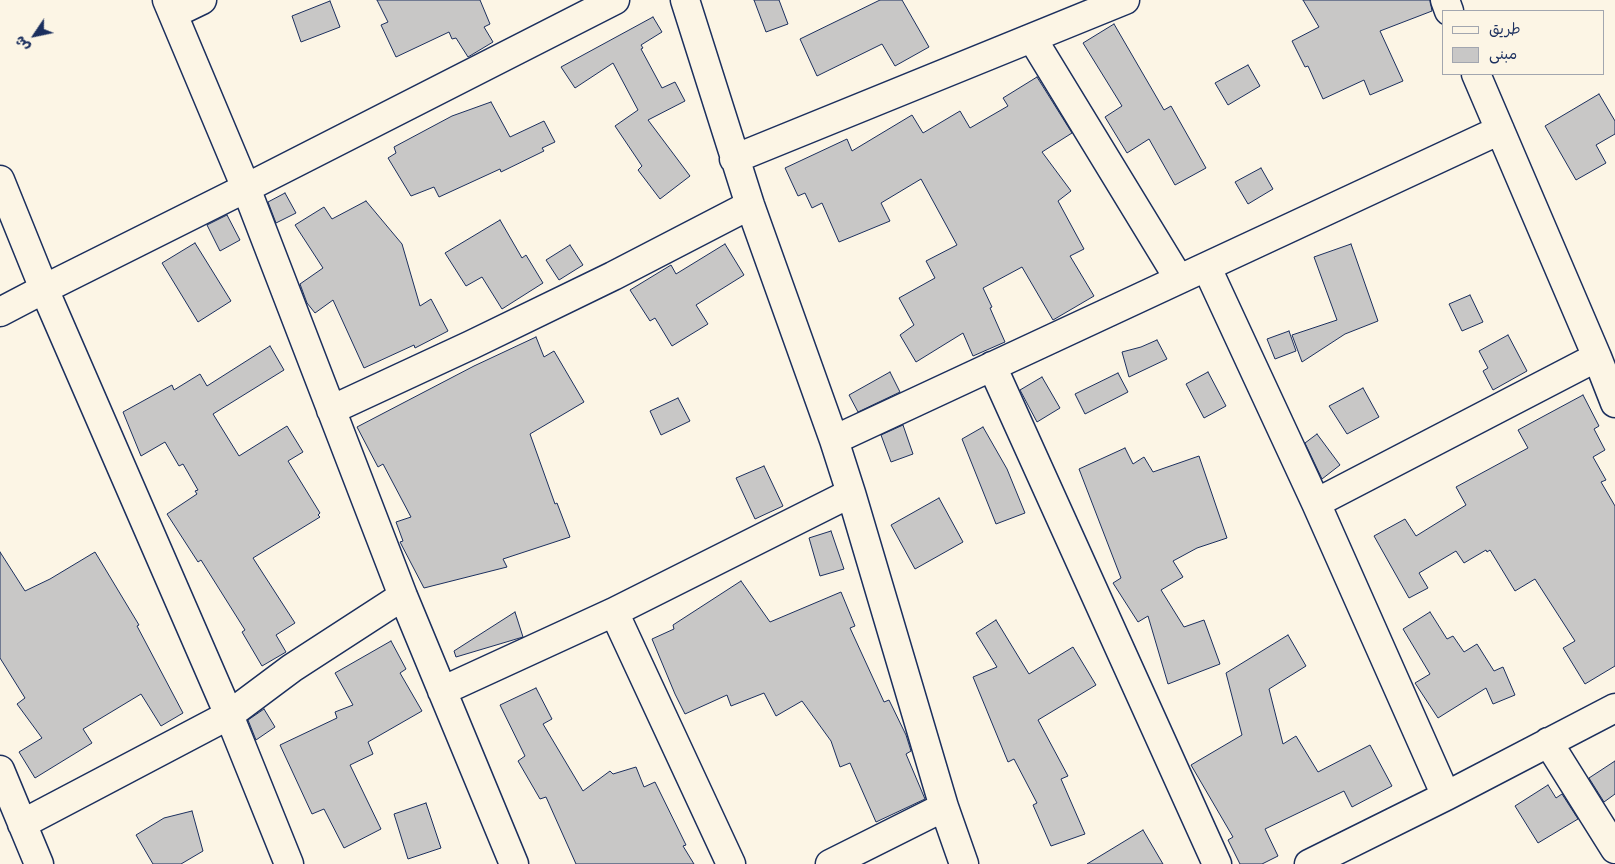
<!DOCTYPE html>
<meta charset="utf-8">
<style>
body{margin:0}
#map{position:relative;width:1615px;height:864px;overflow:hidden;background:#fcf5e5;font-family:"Comic Neue","Playpen Sans Arabic",sans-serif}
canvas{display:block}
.legend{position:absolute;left:1442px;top:10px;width:162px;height:65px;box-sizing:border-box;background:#fcf5e5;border:1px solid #a2a6af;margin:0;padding:6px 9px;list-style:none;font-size:15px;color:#1b2f5e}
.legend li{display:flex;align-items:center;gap:10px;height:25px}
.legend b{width:25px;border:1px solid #a2a6af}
.north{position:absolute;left:10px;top:10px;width:50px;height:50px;-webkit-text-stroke:4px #fcf5e5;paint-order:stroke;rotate:236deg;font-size:14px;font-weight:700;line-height:20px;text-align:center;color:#1b2f5e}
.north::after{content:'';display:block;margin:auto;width:18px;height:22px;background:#1b2f5e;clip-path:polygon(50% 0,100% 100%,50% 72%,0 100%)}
</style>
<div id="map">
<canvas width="1615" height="864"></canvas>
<ul class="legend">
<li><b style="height:6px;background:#fcf5e5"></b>طريق</li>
<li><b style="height:14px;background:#c8c7c6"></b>مبنى</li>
</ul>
<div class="north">ش</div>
</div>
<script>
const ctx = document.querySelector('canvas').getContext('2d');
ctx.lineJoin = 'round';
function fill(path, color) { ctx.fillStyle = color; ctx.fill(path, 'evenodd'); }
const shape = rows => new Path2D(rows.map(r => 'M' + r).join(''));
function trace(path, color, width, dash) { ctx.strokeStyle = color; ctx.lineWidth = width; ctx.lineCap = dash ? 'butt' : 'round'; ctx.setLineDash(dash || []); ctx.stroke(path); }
const building = shape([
 [377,0,480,0,490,24,484,27,493,42,468,57,456,38,452,39,449,32,396,57,381,25,388,22,377,0],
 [754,0,779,0,788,24,766,32,754,0],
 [880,0,902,0,929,47,895,66,882,44,817,76,800,39,880,0],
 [1303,0,1430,0,1432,11,1380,31,1403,81,1370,95,1364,80,1323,99,1308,66,1305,67,1292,41,1319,27,1303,0],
 [330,1,340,27,301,42,292,16,330,1],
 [653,17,662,32,641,45,643,48,641,49,662,88,675,82,685,101,648,120,690,176,660,199,638,170,642,166,615,126,638,110,613,63,575,88,561,67,653,17],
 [1114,24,1164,110,1171,106,1206,168,1175,185,1149,139,1127,153,1105,117,1122,106,1083,43,1114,24],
 [1248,65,1260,86,1228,105,1215,83,1248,65],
 [1037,77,1072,133,1042,152,1071,191,1058,201,1084,249,1070,256,1094,296,1053,320,1022,267,983,288,992,307,990,308,1005,342,973,356,963,333,916,362,900,335,914,325,899,298,935,278,926,261,957,245,921,179,881,203,890,221,839,242,822,203,812,208,805,193,798,196,785,168,847,139,852,151,912,115,923,133,960,111,970,128,1008,106,1003,98,1037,77],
 [1599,94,1615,121,1615,134,1596,145,1606,163,1576,180,1545,126,1599,94],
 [491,102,510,137,544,121,555,142,542,148,544,151,501,172,500,169,439,197,434,187,411,196,388,158,396,153,394,147,452,116,491,102],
 [1261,168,1273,189,1248,204,1235,182,1261,168],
 [285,193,296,213,276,223,268,202,285,193],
 [366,201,402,244,420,306,431,299,448,331,415,348,414,345,364,368,333,300,315,313,307,303,300,284,323,268,295,225,324,207,332,219,366,201],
 [227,215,240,240,220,251,207,225,227,215],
 [500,220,522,258,526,255,543,283,502,309,482,277,466,286,445,253,500,220],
 [195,243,231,301,198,322,162,263,195,243],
 [725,244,744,275,696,305,708,324,672,346,655,318,650,321,630,290,671,265,676,274,725,244],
 [1351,244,1378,321,1345,334,1302,362,1292,335,1337,320,1314,257,1351,244],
 [570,245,583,265,559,280,546,260,570,245],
 [1470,295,1483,322,1462,331,1449,304,1470,295],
 [1289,331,1296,351,1275,359,1267,339,1289,331],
 [1508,335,1527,371,1493,390,1483,371,1488,368,1479,351,1508,335],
 [536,337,544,357,554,351,584,402,530,434,555,504,557,503,570,537,503,559,507,567,424,588,400,542,403,541,396,522,411,517,383,464,378,467,357,427,474,366,536,337],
 [1157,340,1167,359,1129,377,1122,352,1141,347,1157,340],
 [270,346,284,370,213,414,239,456,287,426,303,452,288,461,320,513,318,515,320,517,253,558,295,623,276,635,286,652,262,666,242,632,245,630,201,560,198,562,167,514,197,494,195,491,198,490,183,464,179,466,165,442,141,456,123,412,172,385,174,390,200,374,207,386,270,346],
 [890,372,900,392,858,412,849,395,890,372],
 [1208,372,1226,406,1204,418,1186,384,1208,372],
 [1118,373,1128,392,1085,414,1075,394,1118,373],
 [1042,377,1060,408,1037,422,1020,390,1042,377],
 [1363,388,1379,417,1347,434,1329,406,1363,388],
 [1583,395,1599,426,1594,429,1605,450,1593,457,1606,480,1601,482,1615,506,1615,666,1585,684,1563,648,1575,641,1535,579,1515,591,1490,550,1487,552,1486,550,1464,563,1456,551,1419,573,1428,588,1409,598,1374,536,1405,519,1416,536,1466,505,1456,487,1528,448,1518,430,1583,395],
 [678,398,690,421,661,435,650,411,678,398],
 [903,425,913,454,891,462,881,435,903,425],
 [983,427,1007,469,1025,513,996,524,962,439,983,427],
 [1317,434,1340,465,1322,479,1305,443,1317,434],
 [1125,448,1133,464,1144,457,1153,472,1199,456,1227,538,1197,548,1173,561,1183,577,1161,590,1184,627,1204,620,1220,664,1168,684,1148,616,1138,622,1113,583,1121,578,1079,469,1125,448],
 [764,466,783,506,755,519,736,478,764,466],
 [939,498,963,542,915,569,891,525,939,498],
 [831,531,844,569,820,576,809,538,831,531],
 [0,552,25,591,50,579,95,552,139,625,137,626,183,713,161,726,141,694,83,729,92,743,35,778,19,752,42,738,17,704,25,698,0,658,0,552],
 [741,581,770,622,841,592,855,626,850,628,884,702,889,700,906,735,911,751,906,754,925,799,876,822,850,763,840,767,831,741,802,701,776,716,764,693,731,706,727,695,685,714,675,694,652,639,674,629,673,625,741,581],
 [515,612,523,637,456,657,454,651,515,612],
 [1430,612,1447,639,1453,636,1464,652,1477,644,1494,671,1503,667,1515,695,1493,704,1486,688,1438,718,1415,683,1430,674,1403,629,1430,612],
 [996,620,1029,674,1073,647,1096,685,1038,720,1068,776,1061,779,1085,834,1051,846,1033,805,1037,803,1014,759,1008,762,973,677,997,667,976,633,996,620],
 [1288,635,1306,666,1269,689,1283,744,1296,736,1318,772,1370,745,1392,786,1352,807,1344,791,1265,829,1278,856,1262,864,1240,864,1228,840,1233,837,1191,765,1242,735,1226,673,1288,635],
 [391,641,406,669,400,673,422,711,368,742,373,754,350,765,381,829,344,848,324,809,312,814,280,745,337,718,335,712,353,705,335,673,391,641],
 [536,688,552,719,543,724,583,791,610,771,613,774,636,767,644,787,655,782,686,845,683,846,694,864,576,864,546,797,540,799,518,761,525,756,500,705,536,688],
 [264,709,275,727,256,740,248,720,264,709],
 [1615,761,1615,794,1604,802,1589,778,1615,761],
 [1548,785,1556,798,1562,794,1578,819,1538,843,1515,806,1548,785],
 [426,803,441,848,408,859,394,814,426,803],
 [192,811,203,851,181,864,153,864,136,835,164,818,192,811],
 [1143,830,1163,864,1087,864,1143,830]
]);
const minor = shape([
 [167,0,246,188,403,596,514,864],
 [685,0,750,205,834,440,851,493,944,807,964,864],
 [1445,0,1449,11],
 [173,14,202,0],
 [1032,38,1179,279],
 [1476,74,1597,357,1615,403],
 [734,159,1125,0],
 [0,180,44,289,229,715,289,864],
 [1207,268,1316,503,1446,796],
 [0,312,44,289,246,188,615,0],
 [992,366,1217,864],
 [331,410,471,345,613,276,750,205],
 [834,440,1500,130],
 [1316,503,1597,357],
 [614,612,731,864],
 [442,691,614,612,851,493],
 [1548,742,1615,849],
 [0,770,39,864],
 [22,824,229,715,292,668,403,596],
 [830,864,944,807],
 [1309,864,1446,796,1615,708]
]);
fill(building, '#c8c7c6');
trace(building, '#1b2f5e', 1);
trace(minor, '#1b2f5e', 31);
trace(minor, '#fcf5e5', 28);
</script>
